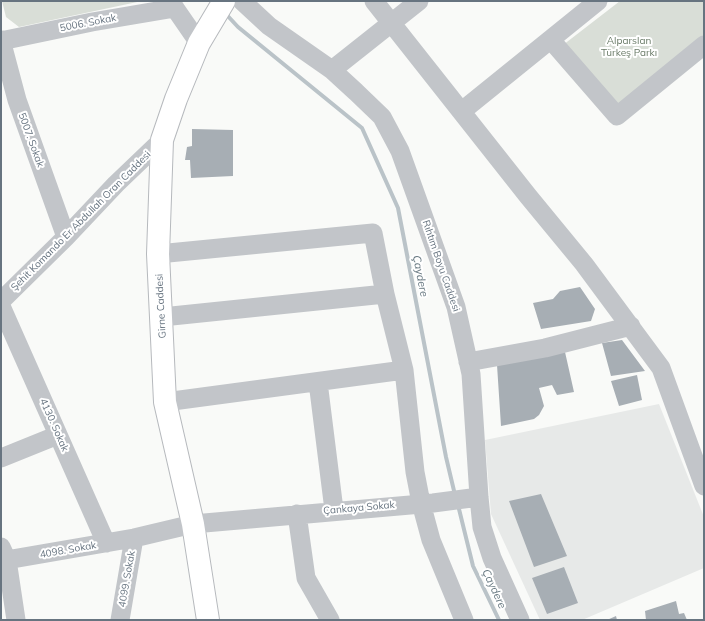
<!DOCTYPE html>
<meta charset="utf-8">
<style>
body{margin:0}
#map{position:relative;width:705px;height:621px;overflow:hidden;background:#f9faf8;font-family:Mulish,sans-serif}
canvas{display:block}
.frame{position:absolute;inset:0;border:2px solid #677480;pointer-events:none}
</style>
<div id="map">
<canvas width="705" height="621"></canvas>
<div class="frame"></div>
</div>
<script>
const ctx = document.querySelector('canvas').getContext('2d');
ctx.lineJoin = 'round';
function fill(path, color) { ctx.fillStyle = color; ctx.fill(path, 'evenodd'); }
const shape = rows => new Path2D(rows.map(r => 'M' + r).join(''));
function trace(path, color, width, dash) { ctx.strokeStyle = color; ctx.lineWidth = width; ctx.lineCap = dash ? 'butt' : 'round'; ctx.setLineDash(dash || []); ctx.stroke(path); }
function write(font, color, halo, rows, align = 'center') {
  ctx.font = font + ' Mulish,sans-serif'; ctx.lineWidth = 4; ctx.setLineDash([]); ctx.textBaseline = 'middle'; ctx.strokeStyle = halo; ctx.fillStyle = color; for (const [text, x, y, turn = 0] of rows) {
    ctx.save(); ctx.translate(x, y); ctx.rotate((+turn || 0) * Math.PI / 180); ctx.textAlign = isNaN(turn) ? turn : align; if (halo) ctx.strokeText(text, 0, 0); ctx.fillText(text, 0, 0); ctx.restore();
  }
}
const built = shape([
 [659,404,704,517,704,568,582,620,540,620,491,514,485,440]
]);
const green = shape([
 [2,1,142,1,19,27,6,17],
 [620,1,704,1,704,40,617,109,563,45]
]);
const stream = shape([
 [225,13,238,27,362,128,398,208,446,457,455,495],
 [458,505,473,566,499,620]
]);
const building = shape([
 [192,129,233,130,233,176,191,178,190,160,185,160,187,147,192,146],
 [580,287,595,309,591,321,541,329,533,303,553,299,560,291],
 [622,340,645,371,611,376,602,343],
 [565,352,574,392,557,395,552,385,539,388,544,406,539,415,534,419,501,426,497,365],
 [637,375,642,400,619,406,611,381],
 [541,494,567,556,534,567,509,501],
 [564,567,578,603,547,614,532,578],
 [676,601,679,614,684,613,687,620,646,620,645,611],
 [616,616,617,620,607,620]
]);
const minor = shape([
 [170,1,199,43],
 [242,1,269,26,332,70,356,92,382,117,400,151,456,307,471,374,479,497,482,527,492,558,520,620],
 [374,1,528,196,584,264,661,368,704,486],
 [1,40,17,100,66,237],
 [551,40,617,116,704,45],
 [1,41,92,22,175,8],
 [332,70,419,1],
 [462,111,598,1],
 [158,254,373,233,385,294,404,370,415,472,421,503,431,540,464,620],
 [1,301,66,237,116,184,162,140],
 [1,306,106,543],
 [162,317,385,294],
 [468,362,545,348,631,326],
 [318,382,334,510],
 [165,402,404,370],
 [1,458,58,435],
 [297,514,306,578,330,620],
 [1,547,7,560,16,620],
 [1,561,134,538,193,524,433,503,479,497],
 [120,620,134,538]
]);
const major = shape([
 [208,620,193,524,165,402,158,254,162,140,176,99,199,43,224,1]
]);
const streetNames = [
 ["5006. Sokak",88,23,-11],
 ["5007. Sokak",31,140,70],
 ["Şehit Komando Er Abdullah Oran Caddesi",81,221,-45],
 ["Rıhtım Boyu Caddesi",441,266,71],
 ["Girne Caddesi",161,306,-93],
 ["4130. Sokak",54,425,66],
 ["Çankaya Sokak",359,508,-5],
 ["4098. Sokak",68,550,-10],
 ["4099. Sokak",127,579,-80]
];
const parkNames = [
 ["Alparslan",629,41],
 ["Türkeş Parkı",629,53]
];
const waterNames = [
 ["Çaydere",420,276,79],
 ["Çaydere",494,589,65]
];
fill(built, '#e7e9e8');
fill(green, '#d9ded7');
trace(stream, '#bac3c8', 4);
fill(building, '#a7aeb4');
trace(major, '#b6b9bd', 24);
trace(minor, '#c2c5c9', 19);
trace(major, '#fff', 22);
write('10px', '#677480', '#fff', streetNames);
write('10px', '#687966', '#fff', parkNames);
write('italic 11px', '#677880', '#fff', waterNames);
</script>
